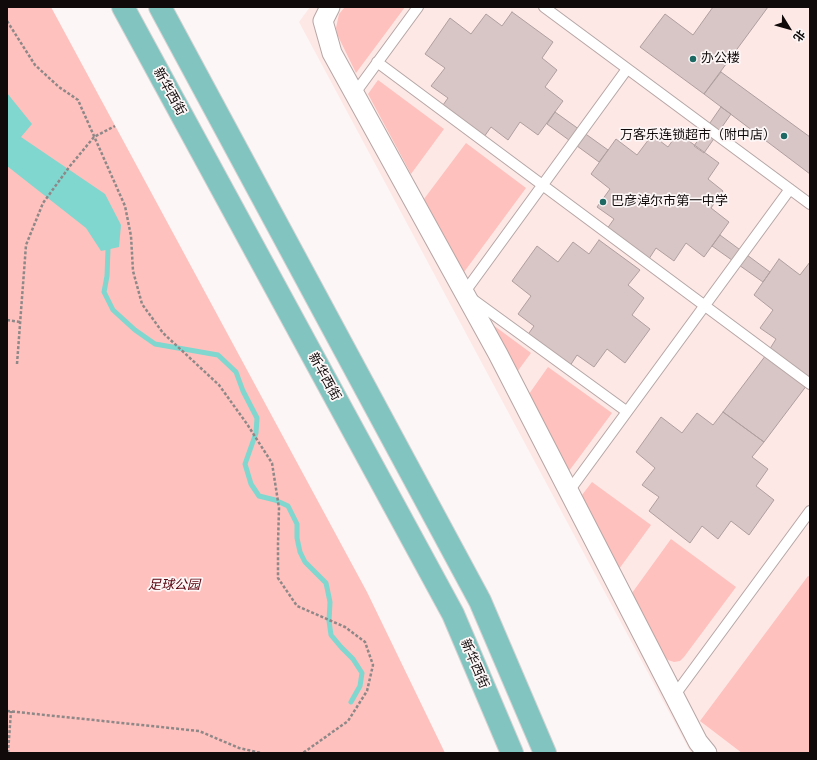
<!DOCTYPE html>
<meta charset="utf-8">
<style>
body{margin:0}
#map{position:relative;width:817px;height:760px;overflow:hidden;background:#fdf6f6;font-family:"Source Serif 4","Noto Sans SC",serif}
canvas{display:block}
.frame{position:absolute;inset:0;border:8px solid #100a0a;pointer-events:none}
.north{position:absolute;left:769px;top:8px;width:40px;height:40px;-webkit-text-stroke:3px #fdf6f6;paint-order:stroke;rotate:127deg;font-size:11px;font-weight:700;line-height:16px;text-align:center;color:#100a0a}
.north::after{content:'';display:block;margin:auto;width:14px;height:18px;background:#100a0a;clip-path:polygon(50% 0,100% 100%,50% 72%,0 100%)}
</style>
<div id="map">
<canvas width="817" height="760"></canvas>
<div class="frame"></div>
<div class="north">北</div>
</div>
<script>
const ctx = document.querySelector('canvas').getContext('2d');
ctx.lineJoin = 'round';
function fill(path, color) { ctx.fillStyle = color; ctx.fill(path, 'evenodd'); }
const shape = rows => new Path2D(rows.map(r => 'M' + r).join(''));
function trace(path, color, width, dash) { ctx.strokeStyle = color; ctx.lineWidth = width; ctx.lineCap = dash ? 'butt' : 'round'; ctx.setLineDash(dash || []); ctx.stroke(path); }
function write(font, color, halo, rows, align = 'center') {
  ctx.font = font + ' "Source Serif 4","Noto Sans SC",serif'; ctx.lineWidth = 3.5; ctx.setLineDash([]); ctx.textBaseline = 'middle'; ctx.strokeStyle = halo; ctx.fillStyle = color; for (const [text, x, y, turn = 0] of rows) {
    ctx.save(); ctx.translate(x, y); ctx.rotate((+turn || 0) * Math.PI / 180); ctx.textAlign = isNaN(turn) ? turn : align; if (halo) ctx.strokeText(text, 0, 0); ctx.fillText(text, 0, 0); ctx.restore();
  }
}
const built = shape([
 [310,7,810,7,810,753,691,753,299,22]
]);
const green = shape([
 [7,7,51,7,367,592,445,753,7,753],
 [345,7,405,7,356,73,337,34,336,28,339,14],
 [378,80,444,129,411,174,368,94],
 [466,143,526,188,464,272,424,199],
 [493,325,531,353,517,372],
 [548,367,612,413,569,471,529,394],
 [592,482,651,525,619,569,582,495],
 [671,539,736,587,684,657,680,661,674,662,668,660,665,657,632,593],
 [808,576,810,577,810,753,742,753,700,721]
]);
const water = shape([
 [7,93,32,124,21,137,105,194,121,225,119,247,101,251,86,228,7,166]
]);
const stream = shape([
 [108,249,107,276,104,292,113,310,135,330,155,344,218,355,236,372,243,391,257,418,256,433,245,464,251,484,259,496,275,500,288,506,297,524,297,538,300,552,305,562,326,583,330,602,329,621,331,635,341,647,353,659,362,673,360,686,351,702]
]);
const building = shape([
 [713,7,768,7,704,94,640,47,665,14,693,35,713,7],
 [512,12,553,42,542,58,557,70,545,87,563,101,538,135,520,122,508,140,491,127,479,144,438,112,448,98,431,86,445,68,425,54,450,18,471,34,486,14,502,26,512,12],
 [721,72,810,137,810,174,704,94,721,72],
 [721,107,731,114,704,153,694,146,721,107],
 [555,112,608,150,599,162,547,124,555,112],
 [678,133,719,163,708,179,723,191,711,208,729,222,704,257,686,243,674,261,656,248,645,265,604,233,614,219,597,207,610,189,591,174,616,139,637,155,652,135,668,147,678,133],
 [720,235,770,272,763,282,712,246,720,235],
 [599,240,640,270,628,285,644,298,632,315,650,329,625,363,607,349,594,367,577,355,566,372,524,340,534,326,518,314,531,296,512,281,537,246,558,262,573,242,589,254,599,240],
 [779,259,800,275,810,262,810,381,766,355,776,339,760,328,773,310,754,295,779,259],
 [766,355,807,385,764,442,723,412,766,355],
 [723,412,764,442,752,457,768,469,756,486,774,500,749,535,731,521,718,539,702,526,690,543,649,511,659,497,642,485,655,468,636,452,661,417,682,433,697,413,713,425,723,412]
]);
const path = shape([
 [7,21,35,65,59,87,78,100,125,206,131,236,133,271,142,304,163,333,219,385,247,424,272,463,279,508,278,544,278,578,297,606,345,627,365,642,373,665,367,691,348,721,303,753],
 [7,320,20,322],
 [17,364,26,245,43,203,70,166,94,137,115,126],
 [7,711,199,731,239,748,261,753],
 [8,753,11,711]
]);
const service = shape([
 [544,7,810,204],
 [377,62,810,384],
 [355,93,418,7],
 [626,411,464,293,627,69],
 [569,491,790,189],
 [674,696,810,511]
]);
const minor = shape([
 [330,7,323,21,332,53,498,354,698,742,707,753]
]);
const primary = shape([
 [123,7,453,614,512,753],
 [160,7,480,601,545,753]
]);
const markers = [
 [693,59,4,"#1d6964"],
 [784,136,4,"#1d6964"],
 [603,202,4,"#1d6964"]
];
const poiNames = [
 ["办公楼",701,59],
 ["万客乐连锁超市（附中店）",776,136,"right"],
 ["巴彦淖尔市第一中学",611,202]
];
const streetNames = [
 ["新华西街",169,92,61],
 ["新华西街",324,377,61],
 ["新华西街",474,664,67]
];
const parkNames = [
 ["足球公园",174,586]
];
fill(built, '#fde8e6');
fill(green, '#ffc1bd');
fill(water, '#7fd7d0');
trace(stream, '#7fd7d0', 5);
fill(building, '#d7c6c5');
trace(building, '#af9f9e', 1);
trace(service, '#b6a6a5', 12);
trace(minor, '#b6a6a5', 21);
trace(primary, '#d4d3d3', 24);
trace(path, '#8e8888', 2.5, [3, 2]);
trace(service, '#fff', 10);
trace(minor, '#fff', 19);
trace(primary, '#82c4c0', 22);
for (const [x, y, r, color] of markers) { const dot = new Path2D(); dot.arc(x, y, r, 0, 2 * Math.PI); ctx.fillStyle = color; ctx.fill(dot); trace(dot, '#fdf6f6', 1.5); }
write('13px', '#100a0a', '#fdf6f6', poiNames, 'left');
write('13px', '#100a0a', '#fdf6f6', streetNames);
write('italic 13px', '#57010c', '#fdf6f6', parkNames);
</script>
